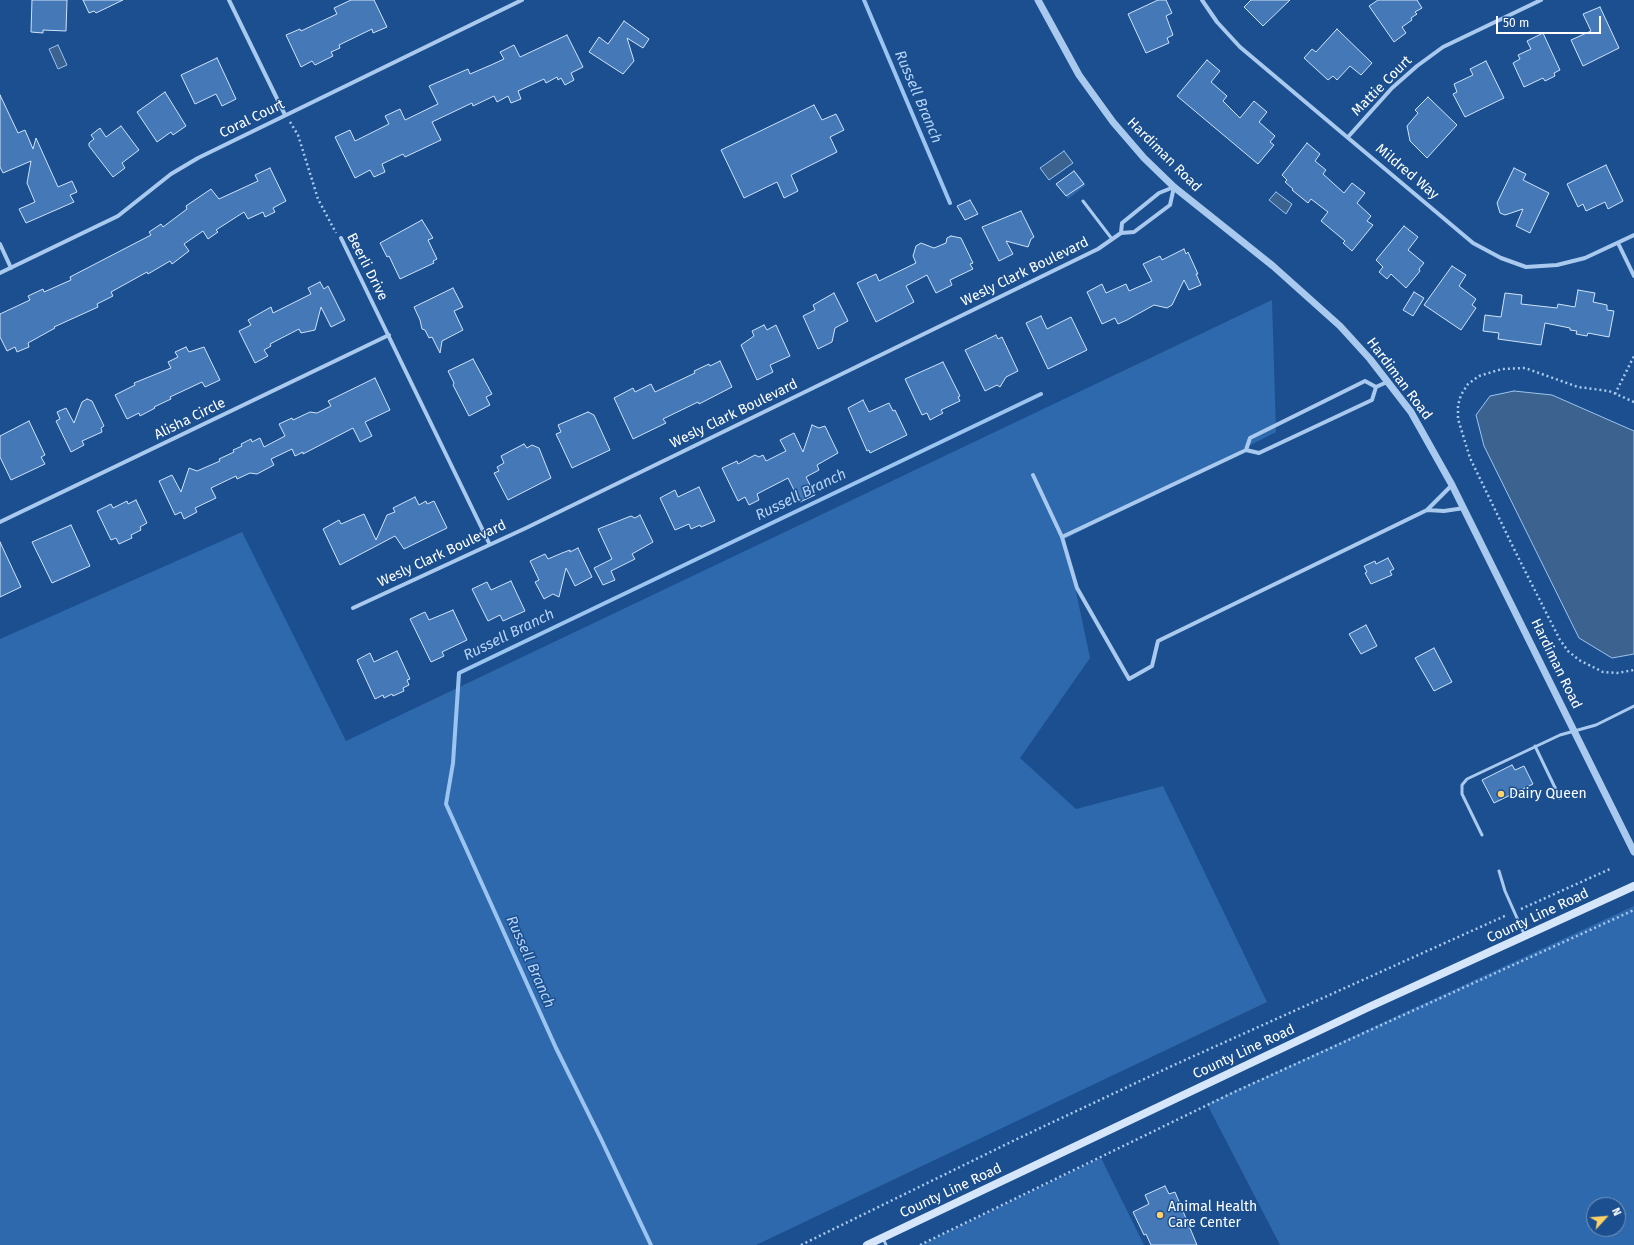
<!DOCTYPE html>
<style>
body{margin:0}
#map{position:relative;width:1634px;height:1245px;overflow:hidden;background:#1b4f8f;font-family:"Fira Sans",sans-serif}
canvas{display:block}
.north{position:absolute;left:1586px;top:1197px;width:40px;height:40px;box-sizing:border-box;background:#1b4f8f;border:1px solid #7695bc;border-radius:50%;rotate:64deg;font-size:11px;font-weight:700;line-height:16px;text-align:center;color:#fff}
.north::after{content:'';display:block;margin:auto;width:14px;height:18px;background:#ffd166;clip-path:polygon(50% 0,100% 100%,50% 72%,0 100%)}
.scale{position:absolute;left:1496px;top:16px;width:105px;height:18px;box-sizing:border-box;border:2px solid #fff;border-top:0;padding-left:5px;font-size:12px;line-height:14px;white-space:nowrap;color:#fff;-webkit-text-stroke:3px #1b4f8f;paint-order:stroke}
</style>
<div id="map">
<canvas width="1634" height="1245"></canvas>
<div class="north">N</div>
<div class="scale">50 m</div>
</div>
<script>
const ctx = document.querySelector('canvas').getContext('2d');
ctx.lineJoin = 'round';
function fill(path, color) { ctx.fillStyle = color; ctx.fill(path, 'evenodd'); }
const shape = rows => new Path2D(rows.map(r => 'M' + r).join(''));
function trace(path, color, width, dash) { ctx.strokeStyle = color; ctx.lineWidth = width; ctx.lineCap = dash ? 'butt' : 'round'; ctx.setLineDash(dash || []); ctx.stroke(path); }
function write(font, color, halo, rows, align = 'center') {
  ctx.font = font + ' "Fira Sans",sans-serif'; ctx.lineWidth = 3; ctx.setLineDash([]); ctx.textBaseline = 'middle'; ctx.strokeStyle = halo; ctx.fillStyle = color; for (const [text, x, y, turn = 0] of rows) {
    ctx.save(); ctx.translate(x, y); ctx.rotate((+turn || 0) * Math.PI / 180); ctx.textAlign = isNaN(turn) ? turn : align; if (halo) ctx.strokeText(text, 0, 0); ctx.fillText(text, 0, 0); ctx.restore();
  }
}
const green = shape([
 [1076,172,1086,185,1068,199,1058,185],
 [1272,300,1276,432,1065,539,1090,658,1020,758,1076,809,1163,786,1267,1002,756,1245,0,1245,0,639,242,532,346,741],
 [1634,906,1634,1245,1280,1245,1207,1104],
 [1594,1205,1618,1205,1618,1229,1594,1229],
 [1101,1158,1144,1245,921,1245]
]);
const water = shape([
 [58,45,67,65,58,69,49,49,58,45],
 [1064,151,1073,163,1049,180,1040,168,1064,151],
 [1276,192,1292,204,1286,214,1269,200,1276,192],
 [1514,391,1552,395,1634,431,1634,654,1612,658,1579,638,1484,446,1476,415,1490,396,1514,391]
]);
const stream = shape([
 [864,0,950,203],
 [651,1245,601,1139,556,1048,446,804,453,763,459,673,1041,394]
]);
const building = shape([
 [32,0,67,0,66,31,43,30,43,33,31,32,32,0],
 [83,0,123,0,96,13,94,11,89,13,83,0],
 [351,0,374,0,387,27,373,33,372,29,339,45,340,48,331,52,333,56,315,65,312,61,301,67,286,35,300,29,301,31,337,14,334,8,351,0],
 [1158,0,1166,0,1172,13,1166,16,1173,35,1167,38,1169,43,1146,53,1128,14,1158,0],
 [1251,0,1290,0,1263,26,1244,7,1251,0],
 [1378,0,1417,0,1422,8,1415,12,1417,14,1411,18,1412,20,1402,27,1406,33,1394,42,1369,6,1378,0],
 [1600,7,1619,48,1583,66,1571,40,1591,31,1583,14,1600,7],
 [624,21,649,39,643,48,627,38,634,61,623,74,589,52,599,37,608,44,624,21],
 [1337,29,1372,63,1361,75,1350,66,1337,80,1333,76,1328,80,1304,58,1312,49,1316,52,1337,29],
 [1543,33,1560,70,1554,73,1555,76,1545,81,1543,78,1524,87,1513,63,1520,59,1518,55,1531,49,1527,41,1543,33],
 [567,35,583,67,571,73,574,80,565,85,561,78,558,80,557,77,546,83,544,79,518,91,521,99,511,103,508,96,497,102,494,96,473,106,472,103,432,122,441,140,405,157,403,154,382,164,385,172,374,177,370,170,355,178,335,137,350,130,355,141,389,124,385,116,400,109,405,120,438,104,429,86,468,69,470,74,491,65,504,59,500,52,514,45,520,57,567,35],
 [217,58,236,99,222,106,216,94,195,104,181,75,217,58],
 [1207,60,1220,71,1211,82,1227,96,1223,101,1240,118,1254,101,1267,112,1259,122,1275,136,1270,142,1274,145,1258,164,1177,96,1207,60],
 [1486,61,1504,98,1465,117,1453,94,1457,92,1454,84,1473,75,1470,69,1486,61],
 [165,92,186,126,173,135,171,132,157,142,137,112,165,92],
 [0,95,18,133,25,130,33,149,36,138,58,187,72,181,77,192,70,195,74,202,26,223,19,209,35,202,27,183,31,161,3,173,0,167,0,95],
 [1428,97,1457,125,1427,158,1410,141,1407,126,1418,113,1415,110,1428,97],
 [814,105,822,120,836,114,844,130,830,137,837,152,791,175,798,191,784,198,777,182,744,198,721,150,814,105],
 [121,126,139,150,122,163,125,168,113,177,89,146,89,143,94,139,91,135,100,128,106,137,121,126],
 [1307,143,1320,154,1315,161,1326,170,1323,174,1344,193,1352,183,1365,193,1357,203,1371,216,1367,221,1373,225,1352,251,1343,243,1345,241,1321,221,1328,212,1311,199,1308,203,1292,190,1293,189,1285,182,1287,180,1282,175,1307,143],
 [1606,165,1623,201,1608,209,1605,202,1586,211,1583,204,1578,207,1567,184,1606,165],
 [270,168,286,201,273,208,275,212,265,217,263,212,248,219,244,212,216,230,218,232,208,239,203,231,184,244,189,251,172,264,170,261,148,274,147,272,111,292,113,296,97,304,98,307,54,327,55,328,28,343,29,347,17,352,15,347,7,351,0,337,0,314,30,300,28,296,43,289,44,292,71,280,70,277,151,235,149,232,161,224,163,227,187,209,186,206,211,189,219,199,258,181,255,175,270,168],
 [1514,168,1526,174,1523,180,1549,193,1530,233,1516,226,1523,209,1505,215,1500,213,1497,203,1514,168],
 [1074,171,1084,184,1066,196,1056,184,1074,171],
 [970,200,978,214,965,220,957,206,970,200],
 [1021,211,1034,237,1031,239,1028,247,1006,241,1013,254,999,261,982,227,1021,211],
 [422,220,433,238,428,240,437,259,433,261,434,263,400,279,389,256,387,257,380,243,422,220],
 [1404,226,1418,237,1408,250,1424,263,1419,269,1420,271,1406,288,1391,274,1387,279,1379,272,1383,267,1376,260,1404,226],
 [951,236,961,238,973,263,970,264,973,269,950,280,952,285,936,293,927,275,906,286,914,302,876,322,857,283,876,274,879,281,916,263,913,256,916,246,921,243,934,248,946,243,947,238,951,236],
 [1184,249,1186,254,1188,252,1198,274,1196,274,1201,285,1189,290,1184,280,1172,305,1167,308,1154,305,1127,320,1118,324,1115,318,1102,324,1087,292,1102,284,1106,293,1126,284,1129,291,1152,281,1143,264,1160,256,1162,260,1184,249],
 [1452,266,1466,275,1459,286,1476,299,1472,305,1476,308,1461,330,1424,305,1452,266],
 [320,282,324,289,328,286,345,320,331,327,321,307,315,330,301,333,299,329,270,344,271,346,264,350,268,356,255,363,239,331,251,325,248,320,271,307,273,313,311,294,308,288,320,282],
 [453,288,463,307,454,311,463,330,442,341,440,353,432,337,429,338,425,330,422,329,420,320,414,307,453,288],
 [1578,290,1595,293,1593,302,1607,305,1607,310,1614,311,1609,337,1588,333,1587,336,1576,334,1577,331,1570,330,1570,328,1545,323,1541,345,1498,339,1499,333,1483,331,1485,315,1501,317,1505,293,1522,295,1521,304,1557,308,1558,304,1575,307,1578,290],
 [1414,292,1424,298,1413,316,1403,310,1414,292],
 [834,293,848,321,835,328,832,342,818,349,803,316,815,310,813,305,834,293],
 [1041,316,1047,329,1071,317,1087,350,1048,369,1026,323,1041,316],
 [764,325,767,330,776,325,790,356,770,365,773,372,757,380,741,345,754,336,752,331,764,325],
 [996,335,998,339,1002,337,1018,371,1006,377,1000,387,997,385,985,391,965,350,996,335],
 [186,347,189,352,204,347,220,380,205,387,202,382,170,397,171,399,154,407,155,408,140,416,139,413,127,419,115,395,135,385,134,383,171,368,168,362,178,357,175,352,186,347],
 [473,359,492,394,486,397,490,405,469,416,453,385,454,383,448,371,473,359],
 [720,361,732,387,699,404,698,402,667,417,663,419,666,423,633,439,614,398,633,388,635,392,651,384,655,392,695,373,694,371,709,364,710,366,720,361],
 [943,362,960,396,958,397,960,401,941,410,943,413,930,420,927,413,922,415,905,379,943,362],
 [375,378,390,410,365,422,372,436,360,442,353,428,303,454,303,452,295,456,292,449,271,459,274,465,257,474,250,473,237,479,236,476,211,488,216,498,195,508,197,512,184,519,181,512,175,515,159,481,172,475,181,492,189,468,197,471,220,461,219,459,234,452,233,450,242,446,241,444,251,439,252,442,260,438,264,447,285,436,279,424,292,418,293,420,310,412,317,413,331,406,328,401,375,378],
 [87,399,92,401,104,426,101,428,102,432,82,441,84,445,71,452,56,421,60,419,57,412,66,408,74,423,82,402,87,399],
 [863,400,869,412,889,403,893,411,895,410,907,435,870,453,869,450,867,451,848,408,863,400],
 [588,412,594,415,610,450,572,468,556,434,561,432,558,425,588,412],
 [29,421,45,455,41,457,45,464,11,480,0,457,0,436,29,421],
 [812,425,819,428,825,426,838,453,817,465,819,470,806,477,815,495,800,502,788,478,757,494,759,500,749,505,745,497,738,501,722,468,737,461,738,464,755,455,759,457,763,455,766,461,786,451,780,440,794,433,803,452,812,425],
 [524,444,527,448,532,445,539,448,551,478,508,500,494,473,499,471,497,467,504,463,501,456,524,444],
 [699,487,715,521,701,527,700,525,691,529,689,524,675,530,660,498,675,490,678,497,699,487],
 [415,497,419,505,426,501,427,504,434,501,447,528,404,549,395,536,340,565,323,529,339,520,341,524,364,514,376,540,387,515,395,512,393,508,415,497],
 [136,500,147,523,140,527,141,530,131,535,132,538,119,544,116,538,111,540,97,511,111,504,113,508,127,501,128,504,136,500],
 [640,515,653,542,632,554,635,559,611,571,615,580,603,585,594,568,612,559,598,529,631,516,635,518,640,515],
 [71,525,90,566,52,583,32,542,71,525],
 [0,542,21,587,0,597,0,542],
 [578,548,592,577,575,586,566,568,559,597,553,594,544,599,535,582,539,580,530,561,545,554,548,559,562,553,570,550,570,552,578,548],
 [1388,558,1394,569,1390,571,1392,575,1371,584,1365,573,1367,572,1364,566,1375,561,1376,564,1388,558],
 [511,581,525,611,503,621,500,615,488,621,472,589,487,582,491,590,511,581],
 [453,610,467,640,442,652,444,656,431,662,410,619,425,612,429,620,453,610],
 [1366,625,1377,646,1361,654,1349,634,1366,625],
 [1434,648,1452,682,1434,691,1415,658,1434,648],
 [397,651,410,679,407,680,409,685,403,688,404,691,393,696,392,694,384,698,383,695,375,699,357,660,370,653,374,662,397,651],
 [1512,765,1515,770,1524,766,1533,784,1494,803,1482,780,1512,765],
 [1165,1186,1169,1194,1175,1192,1197,1245,1151,1245,1146,1234,1144,1235,1133,1212,1149,1204,1145,1195,1165,1186]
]);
const path = shape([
 [290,122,298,135,318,199,336,233],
 [1615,394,1634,356],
 [1634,402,1609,391,1578,387,1525,368,1502,369,1479,376,1468,384,1461,395,1458,405,1458,419,1470,458,1516,553,1560,640,1568,651,1579,660,1603,672,1617,673,1634,670],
 [1521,909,1610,869],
 [801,1245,1017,1139,1174,1065,1507,915],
 [920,1245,1232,1093,1634,910]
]);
const service = shape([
 [1083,201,1112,239],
 [1535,746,1560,798],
 [1482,835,1462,794,1462,785,1467,779,1560,735,1596,725,1634,706],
 [1499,871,1505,891,1525,936],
 [883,1238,886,1245]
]);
const minor = shape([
 [229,0,285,115],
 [1202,0,1217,22,1240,47,1473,243,1501,258,1526,267,1557,265,1585,258,1634,235],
 [1348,137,1392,88,1417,66,1443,47,1541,0],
 [1121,233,1122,223,1159,193,1174,187],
 [341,238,489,543],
 [1618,243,1634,276],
 [0,244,11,268],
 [0,273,118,216,171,174,198,158,522,0],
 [1376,387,1365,381,1250,438,1246,450,1259,453,1372,400,1376,387,1387,382],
 [1033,475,1062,537,1246,450],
 [1427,510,1444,511,1464,508],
 [0,522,389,335],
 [1062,537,1077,588,1129,679,1152,666,1158,641,1427,510,1452,485],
 [353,608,526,528,1098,249,1121,233,1134,232,1170,205,1174,187]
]);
const tertiary = shape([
 [1038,0,1079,75,1113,122,1144,158,1174,187,1273,266,1340,326,1370,359,1411,412,1452,485,1634,852]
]);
const secondary = shape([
 [867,1245,1369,1007,1634,886]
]);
const markers = [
 [1501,794,4,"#ffd166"],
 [1160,1215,4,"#ffd166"]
];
const streetNames = [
 ["Mattie Court",1382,86,-45],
 ["Coral Court",252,119,-26],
 ["Hardiman Road",1164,155,45],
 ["Mildred Way",1407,172,40],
 ["Beerli Drive",367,267,63],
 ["Wesly Clark Boulevard",1025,272,-26],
 ["Hardiman Road",1399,379,53],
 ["Wesly Clark Boulevard",734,414,-26],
 ["Alisha Circle",190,419,-26],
 ["Wesly Clark Boulevard",442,554,-25],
 ["Hardiman Road",1556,664,64],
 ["County Line Road",1538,916,-25],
 ["County Line Road",1244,1052,-25],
 ["County Line Road",951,1191,-25]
];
const poiNames = [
 ["Dairy Queen",1509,794],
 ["Animal Health",1168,1207],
 ["Care Center",1168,1223]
];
const waterNames = [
 ["Russell Branch",918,97,67],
 ["Russell Branch",801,495,-26],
 ["Russell Branch",509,635,-26],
 ["Russell Branch",530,962,66]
];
fill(green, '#2e69ad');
fill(water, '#3c6290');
trace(water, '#9cc4f0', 1);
trace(stream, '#9cc4f0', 4);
fill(building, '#4478b7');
trace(building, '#cfe3fa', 1);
trace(path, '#a9c9ee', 2.5, [2, 3]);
trace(service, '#a9c9ee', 3);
trace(minor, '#a9c9ee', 4);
trace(tertiary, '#a9c9ee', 7);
trace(secondary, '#d6e6fa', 8);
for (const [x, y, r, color] of markers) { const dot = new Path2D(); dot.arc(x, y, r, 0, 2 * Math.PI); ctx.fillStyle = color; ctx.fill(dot); trace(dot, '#1b4f8f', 1.5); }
write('14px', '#fff', '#1b4f8f', streetNames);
write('14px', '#fff', '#1b4f8f', poiNames, 'left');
write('italic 15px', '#b5d3f5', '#1b4f8f', waterNames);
</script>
